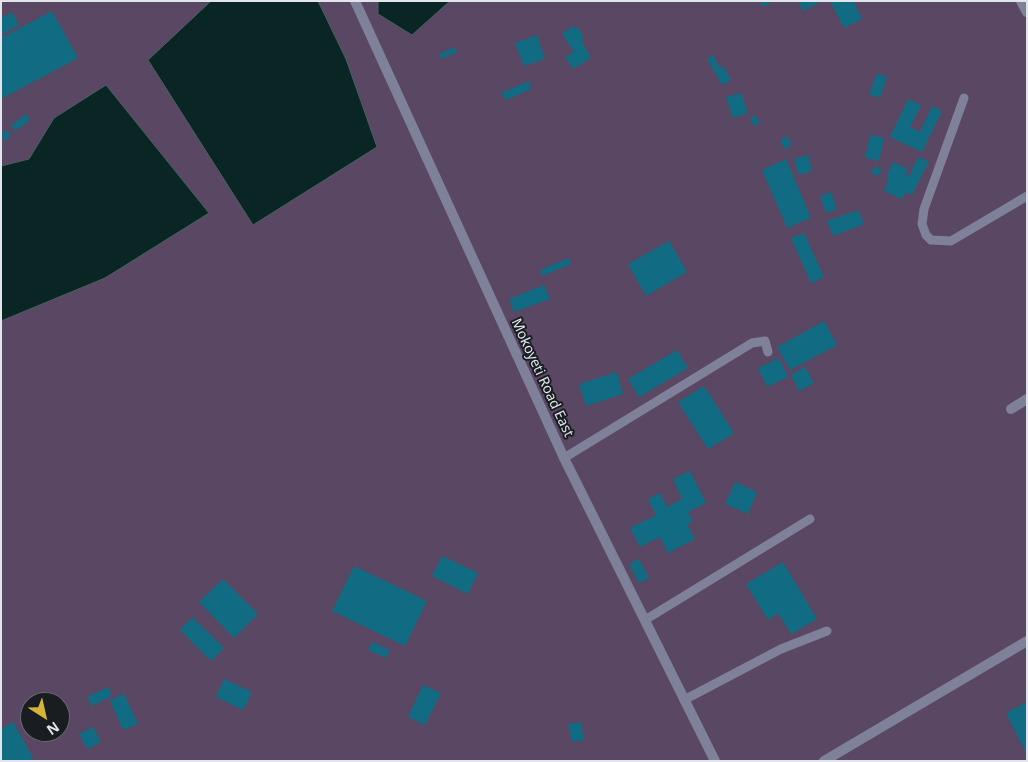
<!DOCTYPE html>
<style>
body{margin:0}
#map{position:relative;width:1028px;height:762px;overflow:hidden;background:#2d353f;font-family:"Noto Sans",sans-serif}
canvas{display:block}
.frame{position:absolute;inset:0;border:2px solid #e0e6ec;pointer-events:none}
.north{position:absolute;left:20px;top:692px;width:50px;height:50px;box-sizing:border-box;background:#191d21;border:1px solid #696d72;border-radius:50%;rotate:145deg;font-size:14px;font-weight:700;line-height:20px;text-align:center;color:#e0e6ec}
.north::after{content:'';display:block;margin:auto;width:18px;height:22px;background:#d3b635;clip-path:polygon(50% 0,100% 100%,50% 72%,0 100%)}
</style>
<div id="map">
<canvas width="1028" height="762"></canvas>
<div class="frame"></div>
<div class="north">N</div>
</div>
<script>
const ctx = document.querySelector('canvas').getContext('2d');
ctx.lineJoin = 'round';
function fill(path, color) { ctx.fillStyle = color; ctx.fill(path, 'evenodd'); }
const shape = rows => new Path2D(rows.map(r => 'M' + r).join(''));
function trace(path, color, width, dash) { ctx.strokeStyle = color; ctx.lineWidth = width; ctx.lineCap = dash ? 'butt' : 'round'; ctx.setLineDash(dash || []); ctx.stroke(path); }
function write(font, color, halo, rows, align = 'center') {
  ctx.font = font + ' "Noto Sans",sans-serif'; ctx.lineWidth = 4; ctx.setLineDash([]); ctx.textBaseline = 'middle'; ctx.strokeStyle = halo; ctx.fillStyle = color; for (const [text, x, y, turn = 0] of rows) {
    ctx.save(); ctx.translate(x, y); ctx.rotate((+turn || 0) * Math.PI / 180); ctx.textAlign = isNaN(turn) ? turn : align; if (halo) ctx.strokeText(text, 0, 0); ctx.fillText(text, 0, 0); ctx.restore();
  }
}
const green = shape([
 [1,1,1027,1,1027,761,1,761],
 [30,702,60,702,60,732,30,732]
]);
const water = shape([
 [211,1,318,1,346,59,377,147,253,225,148,60,211,1],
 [378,1,450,1,412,35,378,14,378,1],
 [106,85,209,213,105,278,1,321,1,166,29,159,54,118,106,85]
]);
const building = shape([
 [760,1,774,1,762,7],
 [798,1,822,1,803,11],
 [830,1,853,1,862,19,844,28],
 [52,11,78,58,1,99,1,38],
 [12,12,19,25,1,35,1,18],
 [574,26,576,29,578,27,584,38,581,40,591,58,573,69,565,57,574,52,562,33],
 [537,35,545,59,524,66,515,43],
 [454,47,457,52,441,59,439,54],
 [713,55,720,68,723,66,731,80,722,85,707,59],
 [877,73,887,77,880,98,869,94],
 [529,81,531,89,506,100,501,93],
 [741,93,748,113,733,118,726,97],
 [908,99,921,105,910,127,920,132,932,106,942,111,922,152,890,137],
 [26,114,30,120,15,131,11,125],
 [756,115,760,124,754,126,750,118],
 [7,130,11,136,4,141,1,134],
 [870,135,884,138,879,161,865,158],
 [787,136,792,145,785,149,780,140],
 [808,155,812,171,799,175,794,159],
 [918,157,929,161,912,195,906,192,902,199,884,191,889,179,886,177,893,162,908,169,905,174,909,176],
 [786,159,811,218,787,228,762,170],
 [875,166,882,169,878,176,871,173],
 [831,192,837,209,826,213,820,196],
 [858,210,864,224,833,236,827,221],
 [804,233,824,277,811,283,791,238],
 [669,241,687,272,646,296,628,264],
 [569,258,571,264,542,276,540,270],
 [544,285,550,299,514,312,509,299],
 [824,321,837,345,790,370,777,347],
 [677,350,688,368,639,397,628,379],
 [779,358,788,377,767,387,758,368],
 [805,367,814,383,799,391,791,375],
 [617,372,623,394,586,406,579,384],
 [704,386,734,433,708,449,678,402],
 [690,471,706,503,688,512,693,521,687,524,695,539,668,553,660,537,640,547,630,528,656,515,648,499,660,493,667,507,682,499,673,479],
 [735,482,757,492,748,514,725,504],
 [442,556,478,573,468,594,432,576],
 [639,559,649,578,639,583,629,564],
 [783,562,817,619,791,634,778,613,768,620,746,584],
 [354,566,427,601,405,646,332,611],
 [223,579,258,614,234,638,199,602],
 [192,617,224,648,211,661,180,630],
 [372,642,390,650,386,658,368,650],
 [224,679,252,692,243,710,216,697],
 [423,685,441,693,425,725,408,717],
 [108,687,112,696,92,706,87,697],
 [124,694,138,724,123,730,110,700],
 [1027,702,1027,755,1006,713],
 [13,722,33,758,28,761,1,761,1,729],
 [581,722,584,740,572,742,568,724],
 [93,727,101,742,87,749,79,734]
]);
const lane = shape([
 [964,98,924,209,922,224,926,235,931,240,951,241,1027,196],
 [564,458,752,343,765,341,768,352],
 [645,620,810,519],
 [684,700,781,649,827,631]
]);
const street = shape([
 [355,1,564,458,715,761],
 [1021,1,1027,12],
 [1011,409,1027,399],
 [824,761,1027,641]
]);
const streetNames = [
 ["Mokoyeti Road East",542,378,65]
];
fill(green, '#594763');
fill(water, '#092624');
trace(water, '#4a6060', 1);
fill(building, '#116c83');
trace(lane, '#7f819a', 9);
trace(street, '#7f819a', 10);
write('14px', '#e0e6ec', '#191d21', streetNames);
</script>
